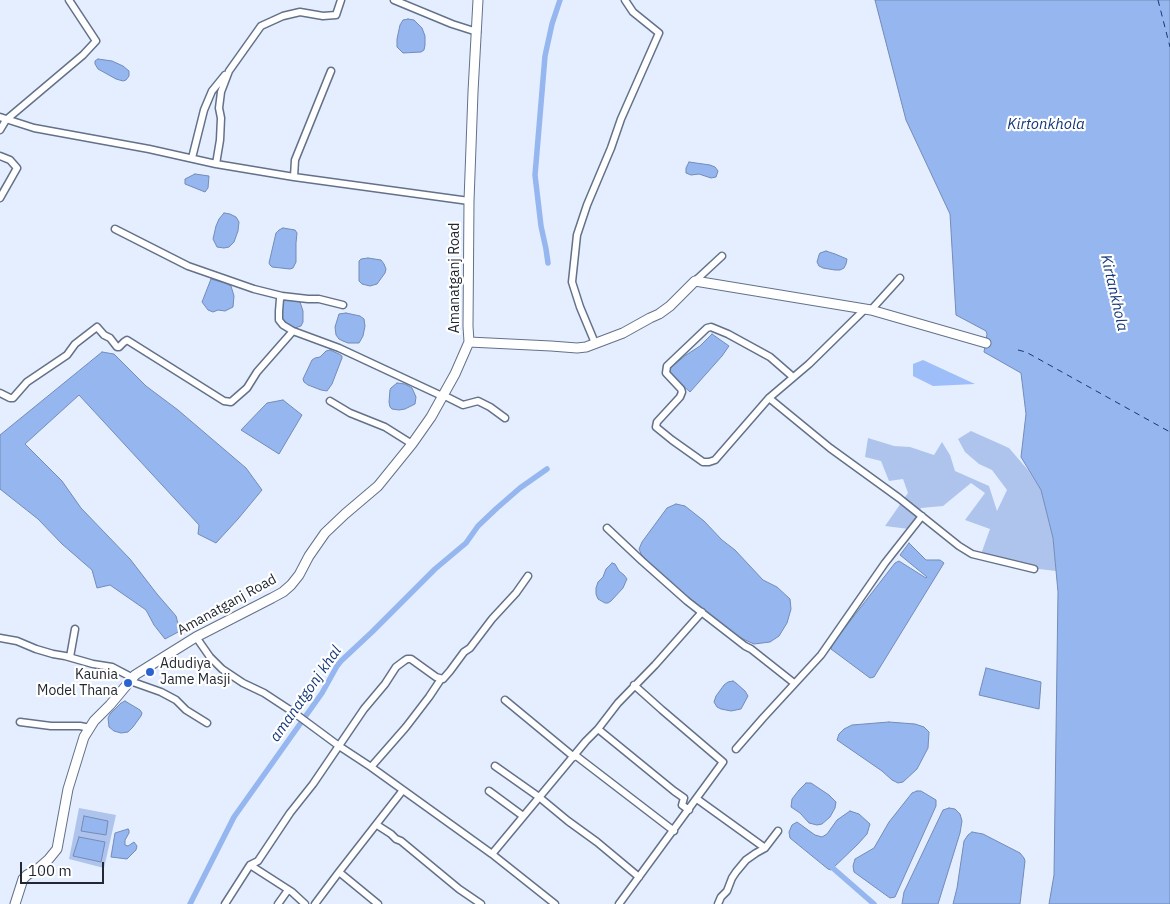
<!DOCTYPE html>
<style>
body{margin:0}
#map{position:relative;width:1170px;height:904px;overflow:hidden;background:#e4eeff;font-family:"IBM Plex Sans",sans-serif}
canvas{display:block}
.scale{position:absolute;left:20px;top:862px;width:84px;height:22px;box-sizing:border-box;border:2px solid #222832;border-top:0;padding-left:6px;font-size:15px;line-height:18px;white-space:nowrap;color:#222832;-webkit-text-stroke:4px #fff;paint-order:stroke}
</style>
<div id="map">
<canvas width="1170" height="904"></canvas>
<div class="scale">100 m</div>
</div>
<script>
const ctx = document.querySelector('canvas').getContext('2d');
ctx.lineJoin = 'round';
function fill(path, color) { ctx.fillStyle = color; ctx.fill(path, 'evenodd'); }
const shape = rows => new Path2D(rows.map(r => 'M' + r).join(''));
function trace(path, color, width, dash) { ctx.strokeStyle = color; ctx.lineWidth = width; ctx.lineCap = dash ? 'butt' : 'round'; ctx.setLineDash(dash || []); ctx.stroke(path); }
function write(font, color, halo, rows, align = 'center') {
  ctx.font = font + ' "IBM Plex Sans",sans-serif'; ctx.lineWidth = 4.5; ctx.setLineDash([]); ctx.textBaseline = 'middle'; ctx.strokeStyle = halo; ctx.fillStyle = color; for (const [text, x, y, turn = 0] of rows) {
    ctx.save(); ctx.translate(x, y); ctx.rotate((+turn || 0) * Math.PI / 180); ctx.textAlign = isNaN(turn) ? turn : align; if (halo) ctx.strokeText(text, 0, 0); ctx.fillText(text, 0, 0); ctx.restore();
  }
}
const green = shape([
 [971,431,1009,448,1028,470,1041,490,1053,538,1056,571,1039,569,980,557,990,529,965,520,985,493,971,483,943,506,921,508,909,529,885,526,908,493,903,479,889,481,881,461,865,457,868,438,894,446,910,447,934,455,942,442,950,455,955,471,989,486,997,511,1007,490,992,470,979,464,965,452,958,439],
 [79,808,116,815,104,868,69,859]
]);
const forest = shape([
 [923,360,975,384,933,386,913,376,913,364]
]);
const water = shape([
 [875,0,1170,0,1170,904,1049,904,1054,875,1058,592,1053,538,1041,490,1021,457,1026,414,1021,373,984,352,987,334,986,331,956,315,950,214,906,120,875,0],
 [408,19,414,20,422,28,425,36,425,45,424,50,421,52,403,53,397,47,397,39,400,25,403,20,408,19],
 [98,59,112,61,123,66,129,71,129,76,126,80,123,81,116,79,98,69,95,64,95,61,98,59],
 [689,162,710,165,715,167,718,171,716,177,711,178,699,174,691,175,686,173,686,168,689,162],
 [195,174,209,176,208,188,205,192,185,184,185,179,195,174],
 [224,213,230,214,236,217,239,222,238,231,234,242,229,247,224,248,217,247,213,239,216,226,219,219,224,213],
 [283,228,295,230,297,233,296,243,296,262,293,268,290,269,272,267,270,265,269,263,276,233,279,230,283,228],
 [826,251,835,254,847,259,846,264,844,268,840,270,835,270,823,268,819,266,817,262,819,255,820,253,826,251],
 [368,258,381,260,384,264,386,269,385,273,377,284,370,286,362,284,359,281,359,261,361,259,368,258],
 [211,279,225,283,231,286,234,296,233,307,225,311,218,310,213,312,208,310,202,302,211,279],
 [286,299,295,300,300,302,303,311,303,322,301,326,295,328,291,327,283,323,280,309,283,300,286,299],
 [346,313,360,316,364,319,365,326,363,336,359,343,348,343,343,341,339,339,336,335,335,327,339,314,346,313],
 [712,334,729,346,722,356,690,392,669,373,669,369,686,355,700,346,712,334],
 [330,350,339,354,342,356,342,358,332,384,327,391,321,390,308,385,304,382,303,379,312,360,315,358,320,357,326,351,330,350],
 [102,352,114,354,146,386,178,410,246,468,262,490,238,519,216,543,198,534,199,525,79,395,25,444,62,481,81,508,130,559,157,594,176,616,180,631,165,639,154,625,146,610,110,585,97,588,92,570,62,544,38,519,0,489,0,435,102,352],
 [397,383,405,384,412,388,416,397,415,404,405,409,399,410,392,409,390,407,389,402,390,390,391,388,397,383],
 [283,400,302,415,279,454,241,430,267,403,283,400],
 [676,504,685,506,704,521,722,540,735,550,763,580,777,587,790,599,791,609,787,623,779,636,770,642,754,644,743,639,731,632,665,578,642,556,639,549,642,542,667,508,676,504],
 [909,543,926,560,940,560,944,563,874,677,870,678,831,649,833,643,895,563,899,561,926,578,927,577,900,555,909,543],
 [612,563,615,564,619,571,624,575,627,579,626,581,623,588,611,601,608,603,605,603,598,599,596,594,596,588,598,582,603,577,606,569,612,563],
 [986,668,1041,682,1039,709,979,695,986,668],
 [733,681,736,683,745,691,748,696,741,709,731,711,721,709,717,707,714,702,716,696,724,685,728,682,733,681],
 [125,701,140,710,142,713,141,716,133,727,128,732,121,733,114,731,109,727,108,718,110,714,121,703,125,701],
 [889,722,915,724,924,727,929,732,928,748,917,769,903,782,898,783,892,780,882,771,837,740,839,734,844,729,852,725,889,722],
 [806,783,811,783,829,795,836,802,835,808,830,817,822,824,817,825,809,823,800,813,791,807,792,799,799,790,806,783],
 [917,791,921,791,936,800,936,806,895,897,890,898,854,872,853,866,855,859,874,848,889,822,912,793,917,791],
 [949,808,955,809,960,814,962,821,960,833,938,904,902,904,904,892,943,810,949,808],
 [850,811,859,814,870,824,867,834,858,844,831,870,828,869,790,838,789,832,792,825,797,822,815,835,822,837,827,834,837,820,850,811],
 [84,816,108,821,106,835,81,831,84,816],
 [128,829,129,830,129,833,125,840,125,845,128,846,134,842,137,846,136,850,127,859,111,857,115,833,128,829],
 [972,832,983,834,1020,853,1024,858,1025,861,1020,904,953,904,957,888,964,841,968,835,972,832],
 [79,837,105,842,101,862,73,856,79,837]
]);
const canal = shape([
 [548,263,546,249,541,226,535,175,545,56,552,24,560,0],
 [827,863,874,904],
 [190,904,234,817,322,693,337,666,341,661,372,632,435,569,466,543,478,526,497,508,520,488,547,469]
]);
const ferry = shape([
 [1158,0,1170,47],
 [1018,350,1026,352,1170,432]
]);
const minor = shape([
 [394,0,452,24,477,32],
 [0,117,34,128,149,149,216,164,294,177,469,201],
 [0,130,6,120,83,55,96,41,69,0],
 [0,156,10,160,17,168,0,198],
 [192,158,204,110,212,91,225,75],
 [216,164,220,140,221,118,219,108,221,92,229,71,261,26,283,16,300,12,323,16,336,15,341,0],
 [294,177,295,160,331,71],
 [115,229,188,266,254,289,282,296],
 [695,281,722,256],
 [871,310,900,278],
 [293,331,283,325,279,320,279,311,280,299,282,296,308,299,319,299,343,305],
 [595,343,580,307,572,282,577,235,587,205,611,148,621,119,659,33,633,12,625,0],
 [793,377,770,357,728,334,711,327,707,328,667,366,666,373,681,389,682,392,680,397,657,422,656,427,672,440,703,462,709,462,715,460,769,398,809,364,864,310],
 [0,393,10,398,13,398,27,382,67,355,75,344,97,327,104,335,110,338,117,347,119,347,124,342,127,340,224,401,231,402,247,388,257,372,293,331,339,348,442,396],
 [443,395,463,405,478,401,490,407,505,418],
 [769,398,830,448,899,498,959,546,972,554,1034,569],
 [330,401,350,413,385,427,412,444],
 [607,528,642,561,687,601,745,646,751,649,794,683],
 [196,637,210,657,222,669,243,683,264,693,293,712,339,746,371,767,492,854,555,904],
 [0,638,17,641,36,649,53,654,65,656,93,664,112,667,133,678],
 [70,657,75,629],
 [130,681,161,692,176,700,186,710,207,723],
 [505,700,574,757],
 [20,722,51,726,80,726,90,728],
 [598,729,674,791,684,798,682,805,689,810],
 [736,749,763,718,821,655,885,563,922,516],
 [575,755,674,831],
 [495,766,539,797,568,821,597,842,639,877],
 [371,767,406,727,429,697,441,679],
 [489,791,523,816],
 [697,799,765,848],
 [377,825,391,834,396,839,401,841,459,889,481,904],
 [492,854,586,741,598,729,618,703,655,665,702,612],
 [250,865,292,892,305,904],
 [225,904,250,865,258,861,290,813,313,784,364,709,385,684,396,667,404,661,407,659,411,659,436,677,443,679,450,671,464,652,470,648,492,619,516,593,528,576],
 [278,904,288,890],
 [315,904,339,872],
 [378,904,339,872,403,790],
 [619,904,723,762,662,710,634,685],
 [718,904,721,897,727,891,732,878,736,872,746,860,756,853,765,848,778,831]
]);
const secondary = shape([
 [469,342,551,346,577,348,586,347,623,333,650,318,659,314,670,306,695,281,871,310,986,343],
 [15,904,23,879,27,875,40,867,48,860,57,849,68,789,84,737,94,721,110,705,135,675,196,637,272,598,283,592,291,585,299,575,309,556,325,533,345,514,378,486,412,444,431,417,455,374,469,342,468,326,469,201,473,92,478,0]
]);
const markers = [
 [150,672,5,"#2b63d1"],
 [128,683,5,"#2b63d1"]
];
const streetNames = [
 ["Amanatganj Road",455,278,-90],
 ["Amanatganj Road",227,605,-29]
];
const poiNames = [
 ["Adudiya",160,664],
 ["Jame Masji",160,680],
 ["Kaunia",118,675,"right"],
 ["Model Thana",118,691,"right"]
];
const waterNames = [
 ["Kirtonkhola",1046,125],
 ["Kirtankhola",1114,293,77],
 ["amanatgonj khal",306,694,-55]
];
fill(green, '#aec4ec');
fill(forest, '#9ebef9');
fill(water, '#96b6f0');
trace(water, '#738bb7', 1);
trace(canal, '#96b6f0', 5.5);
trace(ferry, '#15387a', 1, [6, 5]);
trace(minor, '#637189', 9);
trace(secondary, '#637189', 11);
trace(minor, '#fff', 6);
trace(secondary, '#fff', 9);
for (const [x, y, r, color] of markers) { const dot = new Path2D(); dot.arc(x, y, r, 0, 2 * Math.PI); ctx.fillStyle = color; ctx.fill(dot); trace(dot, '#fff', 2); }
write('14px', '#222832', '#fff', streetNames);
write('14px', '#222832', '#fff', poiNames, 'left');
write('italic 15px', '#15387a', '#fff', waterNames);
</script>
